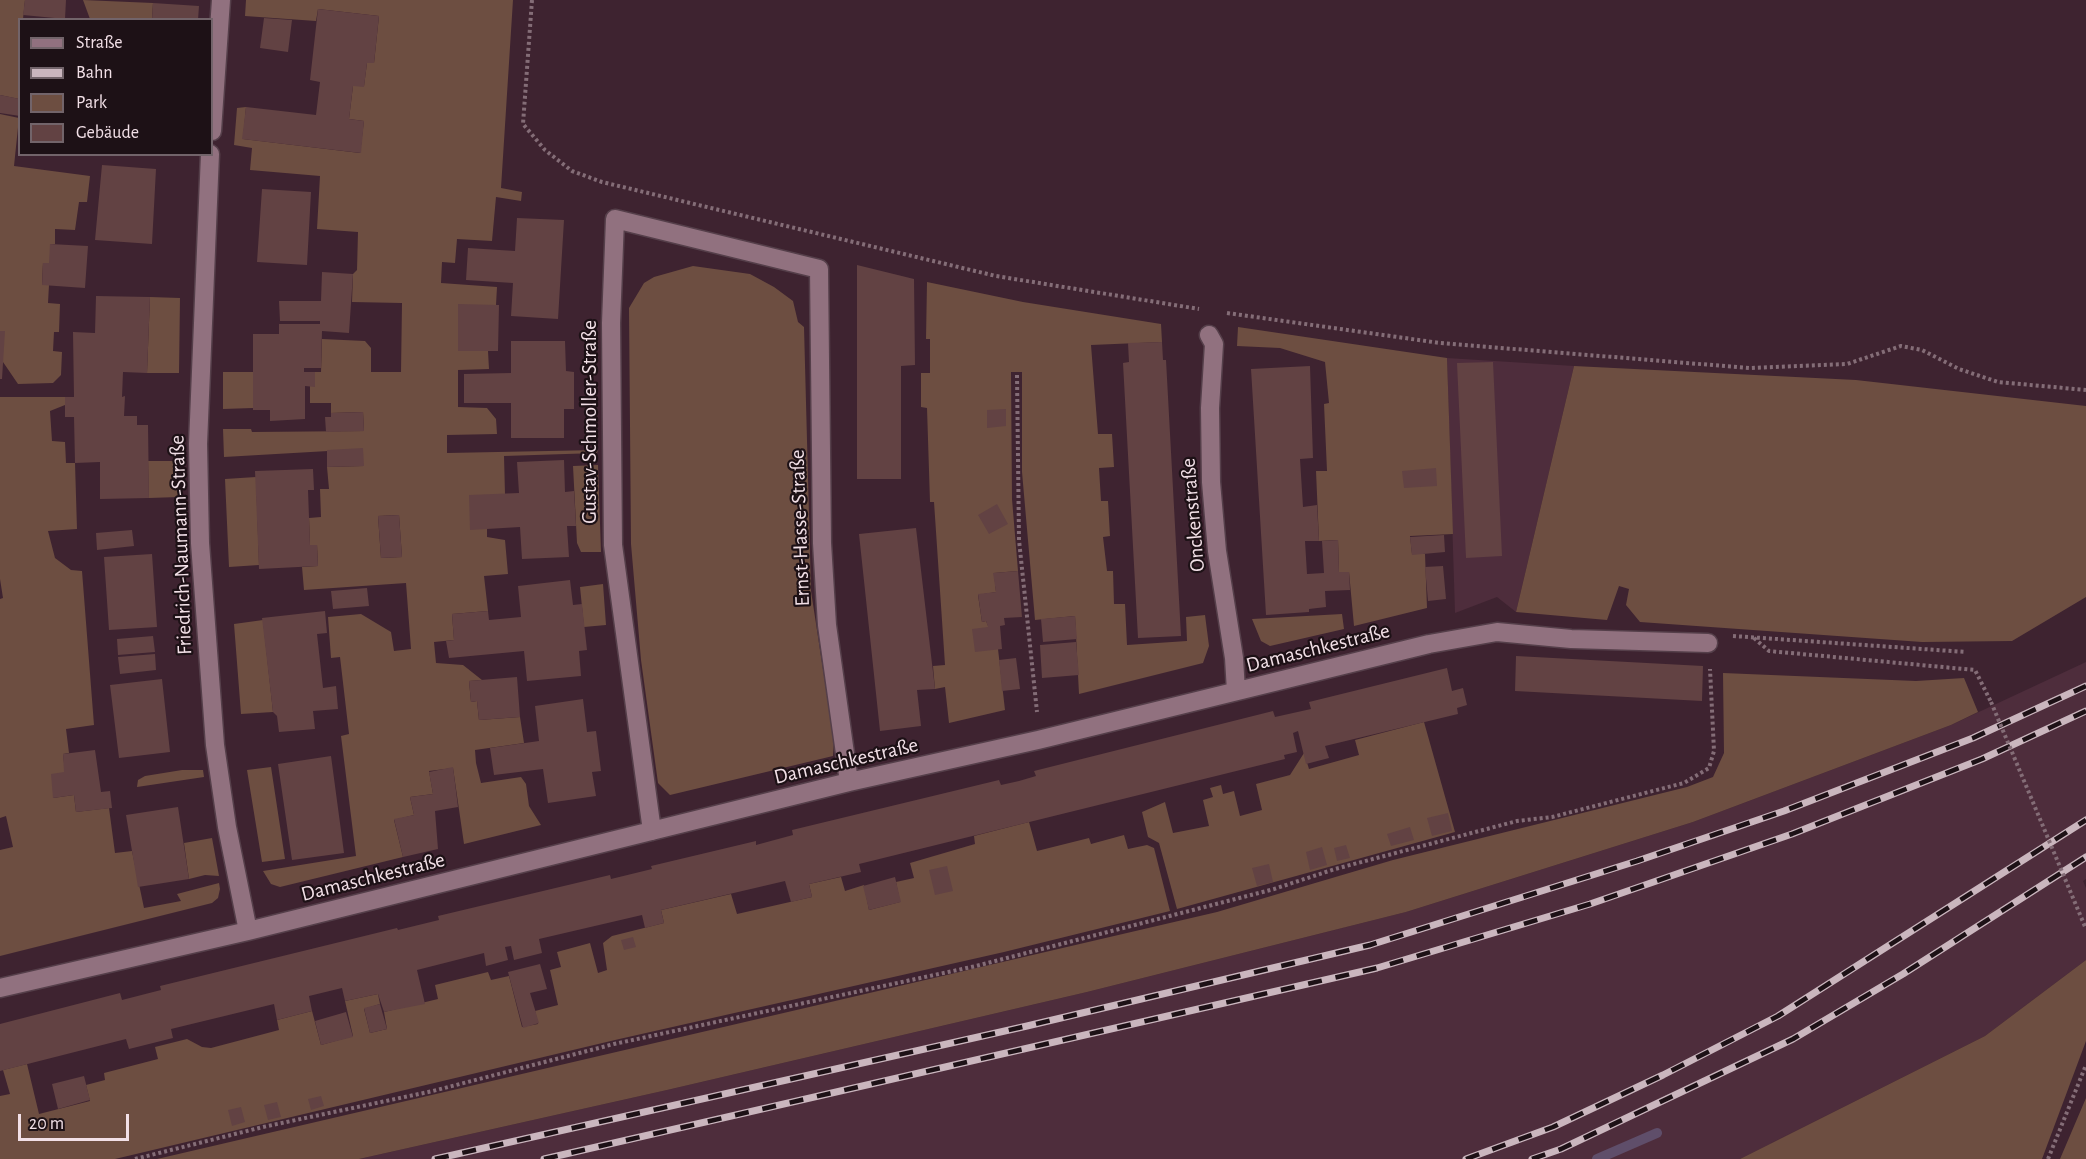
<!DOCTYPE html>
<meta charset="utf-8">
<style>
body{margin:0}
#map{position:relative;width:2086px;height:1159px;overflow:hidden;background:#3e2330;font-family:"Alegreya Sans",sans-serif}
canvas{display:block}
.legend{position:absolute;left:18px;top:18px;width:195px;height:138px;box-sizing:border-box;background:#1d1116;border:2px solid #72646a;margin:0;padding:8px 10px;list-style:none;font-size:18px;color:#f2e0e7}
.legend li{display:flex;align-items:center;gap:12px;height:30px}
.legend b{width:30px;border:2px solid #72646a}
.scale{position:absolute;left:18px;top:1114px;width:111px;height:27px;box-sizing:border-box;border:3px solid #f2e0e7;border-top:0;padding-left:8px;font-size:18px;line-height:21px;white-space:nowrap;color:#f2e0e7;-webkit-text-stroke:4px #1d1116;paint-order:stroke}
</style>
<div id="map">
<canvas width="2086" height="1159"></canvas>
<ul class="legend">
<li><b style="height:8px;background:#91717f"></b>Straße</li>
<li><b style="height:8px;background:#cab6be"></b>Bahn</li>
<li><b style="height:16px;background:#6d4e41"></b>Park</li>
<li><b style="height:16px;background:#624243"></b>Gebäude</li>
</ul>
<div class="scale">20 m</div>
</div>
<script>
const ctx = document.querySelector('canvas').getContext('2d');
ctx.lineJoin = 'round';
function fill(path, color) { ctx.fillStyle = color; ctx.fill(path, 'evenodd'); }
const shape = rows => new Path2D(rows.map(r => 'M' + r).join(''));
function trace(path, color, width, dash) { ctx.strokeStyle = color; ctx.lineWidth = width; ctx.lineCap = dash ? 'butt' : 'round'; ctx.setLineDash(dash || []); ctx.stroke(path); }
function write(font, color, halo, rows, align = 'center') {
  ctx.font = font + ' "Alegreya Sans",sans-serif'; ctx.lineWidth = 4.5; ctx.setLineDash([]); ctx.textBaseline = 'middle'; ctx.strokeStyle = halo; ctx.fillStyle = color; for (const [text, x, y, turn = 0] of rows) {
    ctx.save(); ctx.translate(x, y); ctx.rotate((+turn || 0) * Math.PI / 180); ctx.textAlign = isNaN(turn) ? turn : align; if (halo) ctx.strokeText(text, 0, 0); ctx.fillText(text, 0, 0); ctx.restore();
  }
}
const built = shape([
 [1447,358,1574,366,1516,612,1497,597,1455,613],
 [2086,662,2086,879,2083,881,2086,888,2086,960,1985,1036,1740,1159,359,1159,667,1090,1087,992,1406,912,1693,822,1951,725]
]);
const green = shape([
 [0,0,25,0,23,19,20,20,19,99,0,95],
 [83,0,153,3,152,19,90,19],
 [246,0,513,0,501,188,522,192,521,201,496,197,492,241,457,239,455,263,442,262,441,283,497,287,496,305,459,351,488,351,489,369,458,370,458,407,487,408,496,419,497,434,447,435,447,453,598,450,597,453,504,456,505,494,487,529,487,537,505,540,508,574,484,576,488,611,452,614,454,640,434,642,436,663,463,665,482,680,469,681,471,702,477,701,479,720,520,717,524,743,475,750,476,763,481,783,521,777,526,784,529,806,541,825,464,844,453,768,429,771,433,794,410,797,414,815,394,820,403,857,280,887,271,884,263,871,356,856,341,736,349,734,340,657,331,658,328,617,361,614,391,632,394,651,411,649,406,583,304,590,302,567,318,566,317,545,310,545,309,518,321,517,320,489,329,489,327,467,363,466,363,449,224,457,223,429,251,429,252,432,364,431,363,412,331,413,331,403,310,403,310,386,315,386,315,372,321,372,322,339,365,341,371,348,371,372,401,372,402,303,352,302,353,274,357,270,358,232,317,229,320,176,250,170,252,148,234,145,237,108,246,107,243,139,360,153,364,121,349,119,353,86,364,86,367,63,374,63,379,16,318,9,316,21,245,16],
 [399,515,402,557,381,558,378,516],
 [0,114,19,118,14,166,90,176,87,202,79,202,75,230,55,229,55,244,50,244,50,263,43,263,42,285,49,285,48,303,60,304,59,332,54,332,53,351,62,352,61,375,53,383,18,384,3,362,0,331],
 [693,266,750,274,774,287,793,301,798,322,804,327,811,591,834,741,833,756,670,795,658,783,641,660,631,544,629,308,644,283,654,277],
 [927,282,1023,302,1161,324,1162,342,1091,345,1098,434,1112,434,1114,467,1099,468,1101,501,1108,501,1110,536,1103,537,1107,571,1113,571,1114,604,1125,604,1127,645,1187,641,1186,617,1205,615,1209,646,1203,663,1079,694,1075,616,1035,620,1022,472,1022,372,1011,372,1012,499,1018,571,994,573,996,592,978,595,982,622,986,621,998,649,1005,710,949,723,945,687,935,689,933,666,945,665,934,502,930,502,927,408,921,407,921,373,930,373,930,339,926,339],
 [150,297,180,298,179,373,147,373],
 [1238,327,1447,358,1453,534,1410,536,1412,554,1425,554,1427,608,1354,626,1349,572,1339,572,1338,540,1319,541,1316,471,1327,471,1324,404,1329,403,1325,362,1280,348,1237,346],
 [1574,366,1856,380,2086,406,2086,597,2012,641,1922,642,1640,622,1626,605,1629,589,1619,586,1607,620,1516,612],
 [223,372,253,372,253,408,223,409],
 [0,397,65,397,65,405,50,411,52,441,65,442,66,463,75,463,77,529,48,531,55,558,71,570,82,571,94,725,66,729,69,753,63,754,65,772,53,798,74,795,76,812,109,808,115,853,132,851,144,908,181,901,177,894,219,883,220,889,218,898,212,903,0,956,0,850,13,847,6,816,0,818,0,599,3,598,0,579],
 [148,461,178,461,179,497,149,498],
 [598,465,601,552,581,552,577,543,573,466],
 [256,477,259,565,229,567,225,479],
 [603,584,606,625,584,627,580,587],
 [1342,614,1344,629,1270,646,1261,641,1252,619],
 [263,620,273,712,241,714,234,624],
 [1723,673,1916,681,1964,678,1978,712,1951,725,1693,822,1406,912,1087,992,667,1090,359,1159,157,1159,1217,912,1393,860,1687,787,1713,777,1724,753],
 [1424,722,1455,832,1177,909,1159,843,1148,837,1142,812,1165,802,1173,833,1209,826,1203,800,1213,797,1210,788,1221,785,1223,794,1234,791,1240,816,1262,810,1256,784,1290,775,1304,753,1309,769,1359,755,1355,740],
 [271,767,285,859,262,862,247,770],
 [182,770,203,770,204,777,137,787,138,780,145,776],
 [1029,822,1037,851,1089,838,1091,844,1124,835,1128,849,1147,845,1154,848,1170,911,1004,952,615,1040,115,1159,0,1159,0,1096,10,1094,3,1070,27,1064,39,1114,90,1101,86,1085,105,1080,104,1073,158,1059,155,1047,187,1039,202,1047,211,1048,279,1030,277,1020,312,1011,321,1045,353,1036,345,1001,378,994,380,1004,364,1009,370,1033,387,1029,384,1012,438,999,435,985,488,972,491,980,509,976,522,1027,538,1024,535,1011,558,1005,550,970,561,967,557,952,590,943,598,973,607,970,603,943,612,936,664,923,661,910,731,894,737,914,812,897,809,884,841,877,845,891,864,885,869,910,900,902,896,882,914,878,910,863,975,844,974,836],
 [212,838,219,876,205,875,189,879,184,843],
 [2086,960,2086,1041,2042,1159,1740,1159,1985,1036],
 [2086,1098,2086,1159,2060,1159]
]);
const stream = shape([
 [1597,1159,1657,1133]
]);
const building = shape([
 [25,0,66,0,65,19,23,15],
 [153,3,199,6,198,20,152,20],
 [318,9,379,16,374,63,367,63,364,87,353,86,349,119,364,121,361,153,242,139,246,107,316,115,320,82,310,80],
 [264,18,292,20,288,52,260,48],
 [0,95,20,99,20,116,0,113],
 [102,165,156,169,152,244,95,240],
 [262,189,311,192,307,265,257,262],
 [517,218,564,220,558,319,511,316,513,283,466,280,468,248,515,251],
 [50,244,88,246,85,288,42,285,43,263,49,263],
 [857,265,914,279,915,365,901,366,901,479,857,479],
 [322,272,353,274,349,333,322,331,321,368,304,368,304,372,315,372,315,387,305,386,305,419,270,421,270,410,253,410,253,334,279,334,279,324,320,324,320,321,280,321,279,301,321,301],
 [96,296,150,297,147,373,123,372,122,397,125,396,124,416,137,416,137,425,148,425,149,498,100,499,100,462,75,463,74,417,65,417,65,397,74,397,73,332,95,333],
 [458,304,499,305,498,351,458,351],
 [0,331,5,331,2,379,0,379],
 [511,341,565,341,566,371,574,372,574,409,564,409,564,438,511,438,511,403,464,403,464,374,511,373],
 [1162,342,1163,360,1166,360,1181,636,1138,638,1123,363,1129,362,1128,343],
 [1493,362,1502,556,1466,558,1457,363],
 [1310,366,1313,458,1300,459,1303,507,1317,505,1319,541,1305,541,1307,574,1324,573,1322,541,1338,540,1339,572,1349,572,1350,590,1325,591,1326,607,1309,609,1309,612,1266,615,1251,369],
 [1006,409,1006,426,987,428,987,410],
 [363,412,364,431,326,432,325,417,331,417,331,413],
 [363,448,364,466,327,467,327,450],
 [564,460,565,492,574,491,576,526,567,526,569,557,522,559,520,527,470,530,469,495,519,493,517,462],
 [1436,468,1437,486,1404,488,1402,471],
 [313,469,314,490,308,490,310,545,317,545,318,566,259,569,255,471],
 [997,504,1008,524,989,534,978,515],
 [399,515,402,557,381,558,378,516],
 [916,528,935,689,917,690,921,726,880,731,859,534],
 [132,530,134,546,97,550,96,533],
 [1444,535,1445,552,1412,555,1410,537],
 [152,554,157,627,109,630,104,557],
 [1443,566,1446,599,1428,601,1425,567],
 [1018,571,1022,617,1004,618,1005,625,1000,626,1002,649,975,652,972,629,988,627,986,621,982,622,978,594,996,592,993,573],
 [570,580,573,605,582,604,587,650,579,651,581,676,527,681,524,651,449,658,446,641,454,640,452,614,488,611,489,620,521,617,518,586],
 [367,588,369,606,333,609,331,591],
 [325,611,327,633,317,634,323,688,336,686,338,709,313,711,315,729,279,732,277,716,273,712,262,618],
 [1075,616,1077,639,1043,642,1041,619],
 [153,636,155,652,118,655,117,639],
 [1076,642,1079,675,1042,678,1040,645],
 [155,654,156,670,120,674,118,657],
 [1516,656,1703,666,1702,701,1515,691],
 [1016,658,1020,689,1002,691,999,660],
 [1447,668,1452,691,1463,688,1467,705,1457,708,1458,714,1325,746,1329,758,1306,764,1298,731,1293,733,1297,752,1284,755,1285,759,859,864,861,872,809,884,812,897,791,902,785,881,661,910,664,923,645,928,642,915,539,939,542,953,514,960,511,946,505,947,508,960,486,966,484,953,417,970,425,1004,384,1012,378,994,345,1001,342,988,309,996,312,1011,277,1020,274,1004,171,1029,173,1038,129,1049,126,1039,0,1071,0,1024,120,993,122,1000,161,990,160,986,397,928,398,930,439,920,438,916,610,875,611,879,652,869,651,866,756,841,756,845,793,835,792,830,999,780,1001,785,1019,781,1036,776,1034,771,1273,711,1275,717,1311,709,1309,702],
 [517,677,520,717,479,720,477,701,471,702,469,681],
 [162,679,170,752,119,758,110,685],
 [583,699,587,732,596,731,601,771,592,772,596,796,548,803,543,769,494,775,490,748,539,741,535,706],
 [95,750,101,792,110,791,112,808,76,812,74,795,53,798,51,774,64,772,63,754],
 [331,756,344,853,292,860,278,764],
 [453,767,458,807,435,811,438,849,403,857,394,819,414,815,410,797,433,794,429,772],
 [178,807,189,879,138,887,126,815],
 [1448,813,1452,831,1432,836,1427,818],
 [1410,827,1414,840,1391,846,1387,834],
 [1346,845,1350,858,1337,861,1334,848],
 [1322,847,1327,865,1310,870,1306,852],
 [1269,864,1273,882,1257,886,1252,868],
 [947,866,953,891,935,895,929,870],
 [895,877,901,902,869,910,863,886],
 [633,937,636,947,624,950,621,940],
 [540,964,547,989,530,993,539,1023,523,1028,508,972],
 [380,1004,387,1029,370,1033,364,1008],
 [346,1012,353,1037,321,1045,315,1021],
 [84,1076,90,1100,58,1109,52,1084],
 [321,1096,324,1106,311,1110,308,1099],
 [277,1102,281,1117,268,1120,264,1105],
 [241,1107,245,1122,232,1126,228,1110]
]);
const path = shape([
 [532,0,523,124,545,150,572,171,602,182,996,276,1199,309],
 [1227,313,1440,343,1749,368,1847,364,1901,346,1922,350,1959,369,1998,382,2086,390],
 [1017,375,1019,540,1037,712],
 [1733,636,1966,652],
 [1754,638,1769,651,1975,670,1991,702],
 [135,1159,263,1127,433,1091,614,1044,976,966,1274,889,1335,869,1517,821,1552,817,1684,783,1709,768,1714,751,1710,669],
 [2048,1159,2086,1065]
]);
const minor = shape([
 [212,131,221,0],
 [210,154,198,444,200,543,215,745,227,827,248,931],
 [1209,335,1214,344,1210,408,1211,482,1217,551,1234,658,1236,691],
 [652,831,613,545,611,323,615,219,819,269,822,543,827,625,849,782],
 [0,988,248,931,849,782,1038,740,1429,644,1497,632,1571,639,1708,643]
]);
const rail = shape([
 [435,1159,1027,1026,1370,945,1637,861,1784,811,1973,738,2086,686],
 [544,1159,1377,968,1590,904,1792,834,1982,759,2086,711],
 [1466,1159,1553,1127,1663,1075,1778,1016,2086,820],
 [1532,1159,1561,1149,1793,1039,1903,974,2086,857]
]);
const pathBridge = shape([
 [1991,702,2086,929]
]);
const streetNames = [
 ["Gustav-Schmoller-Straße",590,422,-90],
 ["Onckenstraße",1193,515,-95],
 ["Ernst-Hasse-Straße",800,528,-92],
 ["Friedrich-Naumann-Straße",181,545,-92],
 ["Damaschkestraße",1318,648,-14],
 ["Damaschkestraße",846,761,-13],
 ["Damaschkestraße",373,877,-14]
];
fill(built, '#4e2d3c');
fill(green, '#6d4e41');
trace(stream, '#5f4e6a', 10);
fill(building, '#624243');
trace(minor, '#553f4a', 21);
trace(path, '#846d77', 4, [3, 3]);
trace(minor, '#91717f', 18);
trace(rail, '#cab6be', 7);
trace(rail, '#1d1116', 4.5, [14]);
trace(pathBridge, '#846d77', 4, [3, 3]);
write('21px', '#f2e0e7', '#1d1116', streetNames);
</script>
